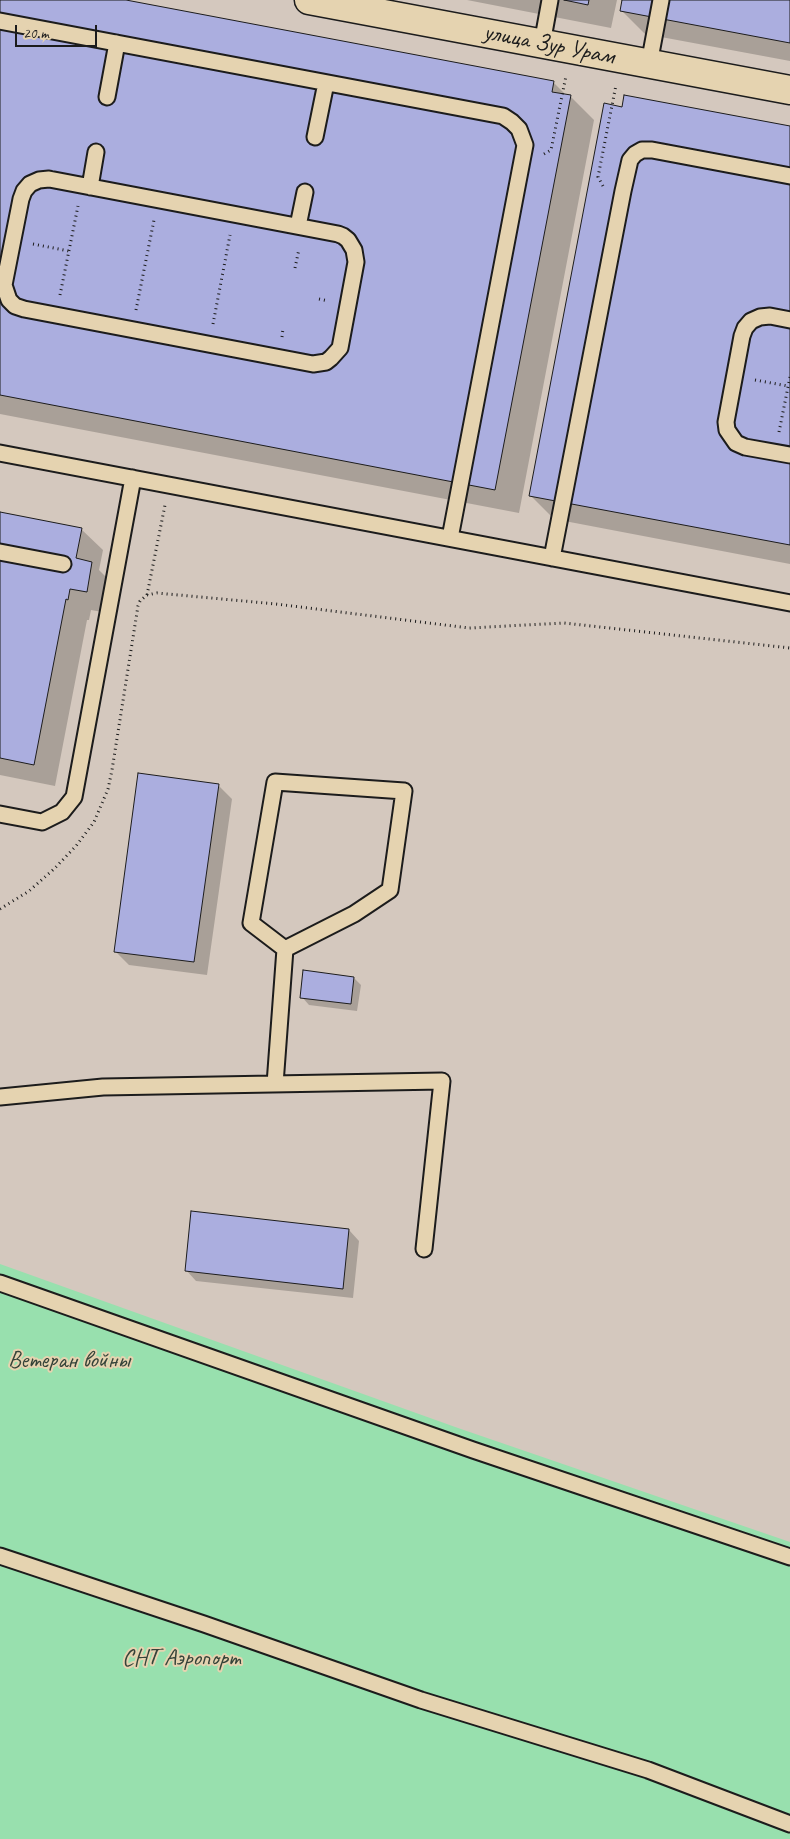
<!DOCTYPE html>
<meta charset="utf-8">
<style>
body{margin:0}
#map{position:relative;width:790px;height:1839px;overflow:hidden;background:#d4c8be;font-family:Caveat,sans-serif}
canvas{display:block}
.scale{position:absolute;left:15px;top:25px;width:82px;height:22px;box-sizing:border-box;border:2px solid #1c1c1c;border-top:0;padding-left:6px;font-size:15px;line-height:18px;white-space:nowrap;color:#1c1c1c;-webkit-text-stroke:4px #e5d3b0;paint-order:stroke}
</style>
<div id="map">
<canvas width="790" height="1839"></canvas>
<div class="scale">20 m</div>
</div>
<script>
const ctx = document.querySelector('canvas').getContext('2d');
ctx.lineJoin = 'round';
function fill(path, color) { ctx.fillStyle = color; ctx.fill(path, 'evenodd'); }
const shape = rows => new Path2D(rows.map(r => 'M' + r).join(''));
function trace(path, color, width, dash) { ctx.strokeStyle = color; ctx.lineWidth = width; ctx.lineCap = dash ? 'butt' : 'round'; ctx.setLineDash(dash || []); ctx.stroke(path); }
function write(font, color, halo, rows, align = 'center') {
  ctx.font = font + ' Caveat,sans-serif'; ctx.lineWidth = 4; ctx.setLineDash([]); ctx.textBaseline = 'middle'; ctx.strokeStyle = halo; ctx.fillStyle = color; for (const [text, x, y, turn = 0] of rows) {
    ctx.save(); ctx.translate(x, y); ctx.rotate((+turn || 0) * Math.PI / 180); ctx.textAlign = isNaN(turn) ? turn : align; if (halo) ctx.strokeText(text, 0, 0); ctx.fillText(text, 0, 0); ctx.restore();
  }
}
const green = shape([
 [0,1264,458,1428,790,1542,790,1839,0,1839]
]);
const shadow = shape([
 [0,0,119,0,553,82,567,96,570,96,594,120,519,513,0,414],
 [467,0,617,0,611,28],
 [623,0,790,0,790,61,645,34,621,10],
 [623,108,790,127,790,564,554,519,530,495],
 [0,513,81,529,103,550,99,570,113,584,108,613,91,610,89,620,87,620,55,786,0,775],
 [218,785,232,799,207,975,129,965,115,951],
 [354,978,361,985,357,1011,309,1005,302,997],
 [349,1230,359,1241,353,1298,196,1281,186,1270]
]);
const building = shape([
 [0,0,126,0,554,81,552,92,571,95,495,490,0,395,0,0],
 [564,0,589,0,588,5,564,0],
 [622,0,790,0,790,43,620,11,622,0],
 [624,95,790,126,790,545,529,496,604,103,622,107,624,95],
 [0,512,82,528,76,558,92,562,87,592,70,589,68,600,66,599,34,765,0,758,0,512],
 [138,773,219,784,194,962,114,952,138,773],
 [303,970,354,977,351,1004,300,998,303,970],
 [191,1211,349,1229,343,1289,185,1271,191,1211]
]);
const path = shape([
 [544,154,551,150,566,76],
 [603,186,598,177,616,85],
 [33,244,69,251],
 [295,268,299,249],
 [60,295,78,206],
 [319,299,328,301],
 [136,310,154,220],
 [213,324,230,235],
 [282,337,283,328],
 [755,380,788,386],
 [779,432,790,377],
 [147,595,165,505],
 [0,909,29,891,54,869,76,846,94,822,108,789,112,770,138,606,140,601,147,595,157,593,276,604,469,628,564,623,790,648]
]);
const lane = shape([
 [0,21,503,116,512,122,519,129,525,145,450,538],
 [542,44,550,0],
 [649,64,661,0],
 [107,97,117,43],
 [315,137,326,83],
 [49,179,338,234,343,236,348,240,354,250,356,262,340,348,331,358,326,362,313,364,24,309,15,306,9,300,4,285,21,199,24,191,30,184,39,180,49,179],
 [90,187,96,152],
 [298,226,305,192],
 [790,320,770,316,760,317,751,321,745,328,742,336,726,422,727,430,736,443,745,447,790,455],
 [0,453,790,603],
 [0,552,63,564],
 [552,558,623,191,630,160,635,154,642,150,652,150,790,176],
 [0,814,42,822,62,812,74,797,133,478],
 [275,1084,285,949,354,914,390,890,404,791,275,782,251,923,285,949],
 [0,1097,103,1087,442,1081,424,1249],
 [0,1283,473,1450,790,1557],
 [0,1556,204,1624,421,1700,648,1770,790,1824]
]);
const street = shape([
 [309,0,790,90]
]);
const streetNames = [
 ["улица Зур Урам",549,45,11]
];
const parkNames = [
 ["Ветеран войны",69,1361],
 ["СНТ Аэропорт",181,1659]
];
fill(green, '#98e0ae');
fill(shadow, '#0003');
fill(building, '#abaedf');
trace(building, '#1c1c1c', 1);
trace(lane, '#1c1c1c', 19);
trace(street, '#1c1c1c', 31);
trace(path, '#1c1c1c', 3, [1, 4]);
trace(lane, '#e5d3b0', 15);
trace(street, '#e5d3b0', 28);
write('24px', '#1c1c1c', '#e5d3b0', streetNames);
write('24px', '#354339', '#e5d3b0', parkNames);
</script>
